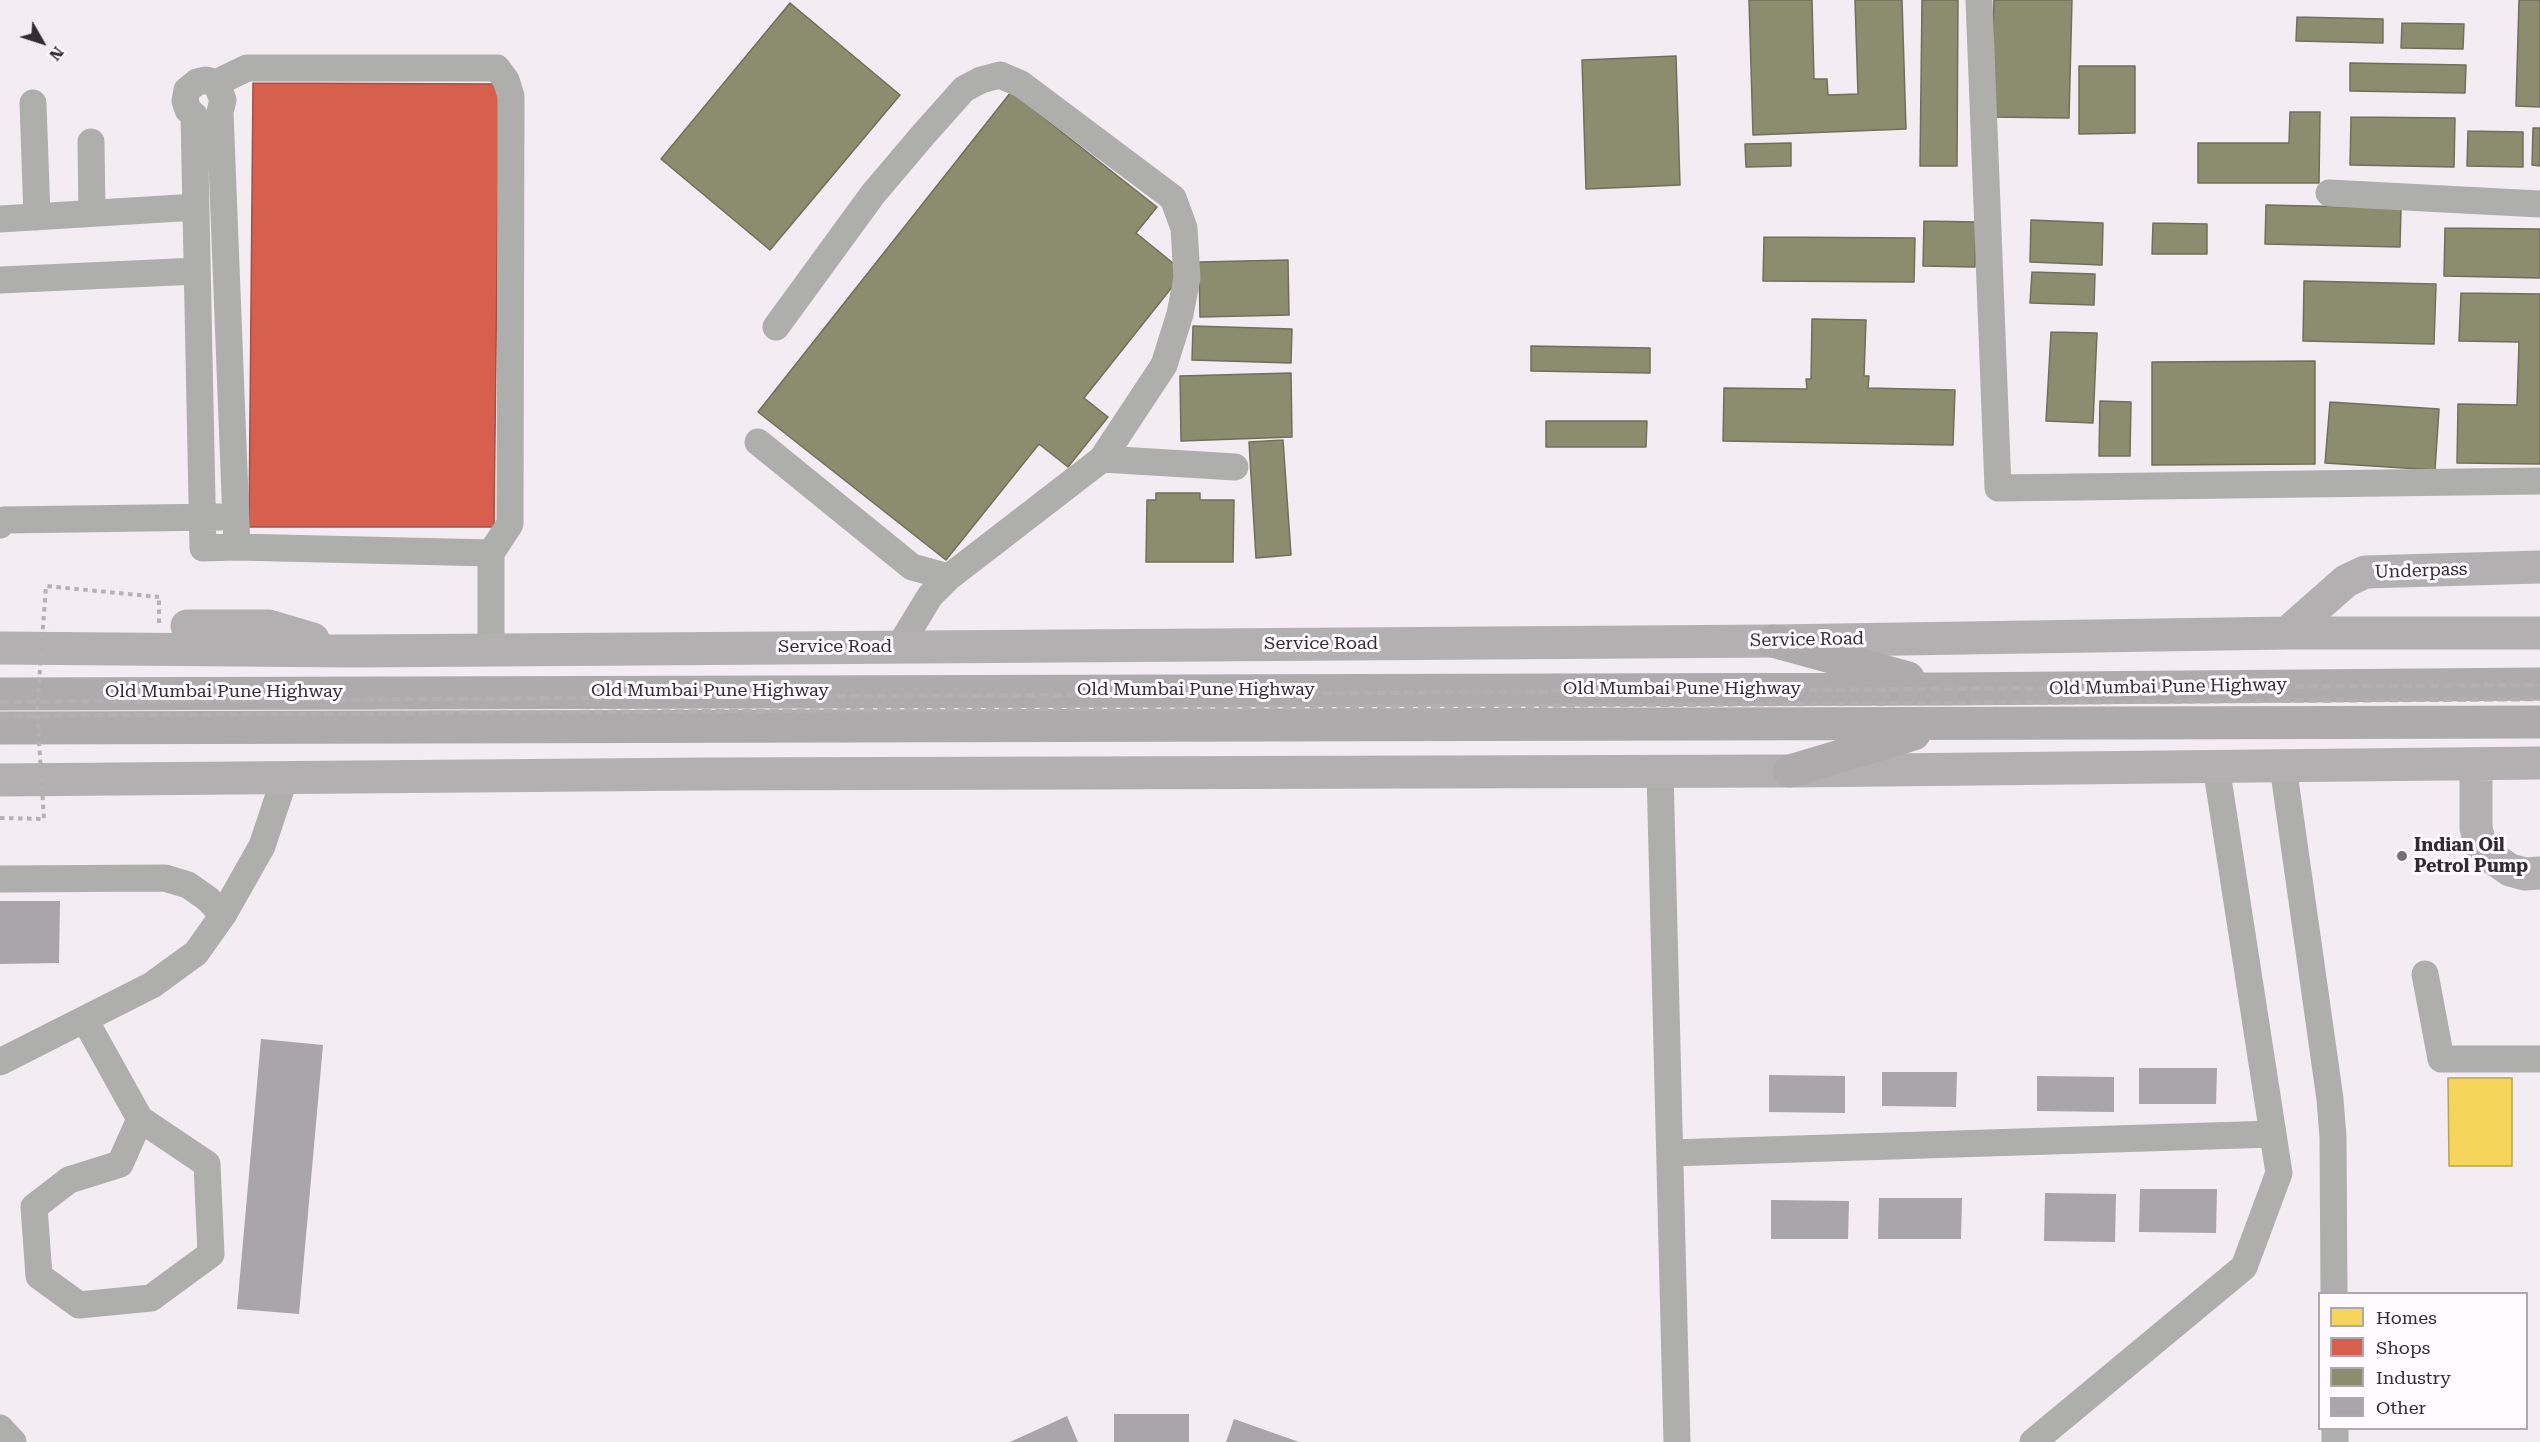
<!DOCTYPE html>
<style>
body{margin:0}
#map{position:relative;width:2540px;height:1442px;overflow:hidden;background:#f4ecf3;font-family:"Roboto Serif",serif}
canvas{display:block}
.legend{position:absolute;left:2318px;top:1292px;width:210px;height:138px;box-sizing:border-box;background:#fffaff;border:2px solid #ada8ac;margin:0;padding:8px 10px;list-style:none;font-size:18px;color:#312c30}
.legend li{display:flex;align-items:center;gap:12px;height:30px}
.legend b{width:30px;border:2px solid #ada8ac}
.north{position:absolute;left:12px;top:12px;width:60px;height:60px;-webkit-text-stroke:4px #fffaff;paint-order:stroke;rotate:129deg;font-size:16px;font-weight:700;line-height:24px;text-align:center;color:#312c30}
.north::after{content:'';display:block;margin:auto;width:21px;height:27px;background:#312c30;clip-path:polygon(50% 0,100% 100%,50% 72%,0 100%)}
</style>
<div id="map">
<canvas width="2540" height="1442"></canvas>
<ul class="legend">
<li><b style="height:16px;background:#f6d55c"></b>Homes</li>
<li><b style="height:16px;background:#d6604d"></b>Shops</li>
<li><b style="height:16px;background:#8c8c6e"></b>Industry</li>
<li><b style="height:16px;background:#aaa5aa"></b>Other</li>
</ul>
<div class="north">N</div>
</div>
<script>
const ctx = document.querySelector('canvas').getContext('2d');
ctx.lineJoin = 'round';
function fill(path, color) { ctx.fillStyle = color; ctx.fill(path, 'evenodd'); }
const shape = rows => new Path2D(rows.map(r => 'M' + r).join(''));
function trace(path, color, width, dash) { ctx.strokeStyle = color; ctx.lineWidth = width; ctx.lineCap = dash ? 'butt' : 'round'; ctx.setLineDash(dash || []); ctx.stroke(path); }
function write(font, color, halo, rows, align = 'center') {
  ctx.font = font + ' "Roboto Serif",serif'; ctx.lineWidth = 6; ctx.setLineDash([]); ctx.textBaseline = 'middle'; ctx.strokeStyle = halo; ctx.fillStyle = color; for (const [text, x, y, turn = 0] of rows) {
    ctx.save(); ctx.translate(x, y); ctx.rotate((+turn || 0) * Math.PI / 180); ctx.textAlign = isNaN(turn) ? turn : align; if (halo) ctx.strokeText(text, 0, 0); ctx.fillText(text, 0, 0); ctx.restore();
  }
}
const homes = shape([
 [2448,1078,2512,1078,2512,1166,2449,1166,2448,1078]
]);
const shops = shape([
 [253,83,499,84,494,527,249,527,253,83]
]);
const industry = shape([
 [1749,0,1812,0,1814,79,1827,79,1828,95,1858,94,1855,0,1902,0,1906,129,1753,135,1749,0],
 [1922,0,1958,0,1957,166,1920,166,1922,0],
 [1994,0,2072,0,2069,118,1991,117,1994,0],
 [2519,0,2540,0,2540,107,2516,106,2519,0],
 [790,3,900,95,770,250,661,159,790,3],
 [2297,17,2383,19,2383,43,2296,41,2297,17],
 [2402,23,2464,24,2463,49,2401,48,2402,23],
 [1676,56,1680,185,1586,189,1582,60,1676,56],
 [2350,63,2466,65,2465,93,2350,91,2350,63],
 [2079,66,2135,66,2135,133,2079,134,2079,66],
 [1011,92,1157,207,1136,233,1184,272,1084,398,1108,417,1068,467,1039,444,946,560,758,412,1011,92],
 [2290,112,2320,112,2319,183,2198,183,2198,143,2289,143,2290,112],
 [2351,117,2455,118,2454,167,2350,165,2351,117],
 [2533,128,2540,128,2540,166,2532,165,2533,128],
 [2468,131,2523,132,2523,167,2467,166,2468,131],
 [1791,143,1791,166,1746,167,1745,144,1791,143],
 [2266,205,2401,208,2400,247,2265,244,2266,205],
 [2031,220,2103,223,2102,265,2030,262,2031,220],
 [1924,221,1976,222,1975,267,1923,266,1924,221],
 [2153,223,2207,224,2207,254,2152,254,2153,223],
 [2445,228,2540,229,2540,278,2444,276,2445,228],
 [1764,237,1915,238,1914,282,1763,281,1764,237],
 [1288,260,1289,315,1200,317,1199,262,1288,260],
 [2032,272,2095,274,2094,305,2030,303,2032,272],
 [2304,281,2436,284,2434,344,2303,341,2304,281],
 [2461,293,2540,294,2540,464,2457,463,2458,404,2517,405,2519,342,2459,341,2461,293],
 [1812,319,1866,320,1864,376,1869,376,1868,388,1955,390,1953,445,1723,441,1724,388,1807,389,1806,379,1811,379,1812,319],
 [1193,326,1292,329,1291,363,1192,360,1193,326],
 [2051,332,2097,333,2093,423,2046,421,2051,332],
 [1531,346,1650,348,1650,373,1531,371,1531,346],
 [2315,361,2315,464,2152,465,2152,362,2315,361],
 [1291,373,1292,437,1181,441,1180,376,1291,373],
 [2100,401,2131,402,2130,456,2099,456,2100,401],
 [2330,402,2439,409,2435,470,2325,463,2330,402],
 [1546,421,1647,421,1646,447,1546,447,1546,421],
 [1283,440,1291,555,1256,558,1249,442,1283,440],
 [1156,493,1200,493,1200,500,1234,500,1233,562,1146,562,1147,500,1156,500,1156,493]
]);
const building = shape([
 [0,901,60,901,59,963,0,964],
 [261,1039,323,1045,299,1314,237,1309],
 [2139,1068,2217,1068,2216,1104,2139,1104],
 [1882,1072,1957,1072,1956,1107,1882,1106],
 [1769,1075,1845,1076,1845,1113,1769,1112],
 [2037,1076,2114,1077,2114,1112,2037,1111],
 [2140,1189,2217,1189,2216,1233,2139,1232],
 [2045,1193,2116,1194,2115,1242,2044,1241],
 [1879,1198,1962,1198,1961,1239,1878,1239],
 [1771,1200,1849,1201,1848,1239,1771,1239],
 [1114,1414,1189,1414,1189,1442,1114,1442],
 [1067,1416,1078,1442,1010,1442],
 [1234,1419,1299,1442,1226,1442]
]);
const path = shape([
 [159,623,159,597]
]);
const minor = shape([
 [1979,0,1998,488,2540,481],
 [216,83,247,68,497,68,506,80,511,96,510,524,491,553,491,650],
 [33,103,37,217],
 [91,142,92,213],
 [2329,193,2540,204],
 [0,219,196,207],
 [0,280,197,271],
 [776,327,873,194,923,135,964,89,981,80,1000,75,1021,84,1173,198,1184,228,1187,278,1180,314,1164,365,1102,459,949,577,930,596,899,647],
 [758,442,912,567,949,577],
 [1102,459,1235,467],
 [0,525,4,520,219,517],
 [237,547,220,112,223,100,216,83,206,80,197,82,187,90,185,101,188,110,194,115,203,548,237,547,491,553],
 [2283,766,2330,1099,2333,1137,2334,1294],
 [1660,771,1677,1442],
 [0,879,165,878,188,885,208,899,223,915],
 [2425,974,2441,1059,2540,1059],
 [85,1020,140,1119,207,1164,211,1254,151,1298,79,1305,39,1276,34,1207,69,1180,120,1164,140,1119],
 [0,1062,152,985,196,953,223,915,262,846,285,777],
 [1670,1153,2273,1134],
 [0,1428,13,1442],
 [2335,1428,2335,1442],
 [2033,1442,2244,1267,2279,1173,2216,766]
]);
const major = shape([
 [187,626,269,626,313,639],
 [2287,633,2346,581,2365,572,2540,567],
 [0,648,355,651,1773,641,2287,633,2540,633],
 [2476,764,2476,828,2480,844,2494,859,2510,870,2525,874,2540,873],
 [0,780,706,774,1790,771,2540,763]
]);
const highway = shape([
 [1773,641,1908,678],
 [0,694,1947,689,2540,684],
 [0,728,2540,722],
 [1790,771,1914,734]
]);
const rail = shape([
 [0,702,2540,685],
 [0,716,2540,699]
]);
const pathBridge = shape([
 [0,818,44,819,37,710,46,586,159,597]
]);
const markers = [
 [2402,856,6,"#756f74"]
];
const streetNames = [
 ["Underpass",2421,571,-2],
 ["Service Road",1807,640,-1],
 ["Service Road",1321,644],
 ["Service Road",835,647],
 ["Old Mumbai Pune Highway",2168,687,-1],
 ["Old Mumbai Pune Highway",1682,689],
 ["Old Mumbai Pune Highway",1196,690],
 ["Old Mumbai Pune Highway",710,691],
 ["Old Mumbai Pune Highway",224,692]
];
const poiNames = [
 ["Indian Oil",2414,846],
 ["Petrol Pump",2414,867]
];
fill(homes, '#f6d55c');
trace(homes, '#bba24f', 1.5);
fill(shops, '#d6604d');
trace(shops, '#a45044', 1.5);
fill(industry, '#8c8c6e');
trace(industry, '#716f5b', 1.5);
fill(building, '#aaa5aa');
trace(path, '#b5b2b3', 4, [4.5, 4.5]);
trace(minor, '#aeaeac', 27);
trace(major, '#b3b0b1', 33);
trace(highway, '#adabab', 33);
trace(rail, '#b4b0b2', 4.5, [9, 4.5]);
trace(pathBridge, '#b5b2b3', 4, [4.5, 4.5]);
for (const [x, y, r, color] of markers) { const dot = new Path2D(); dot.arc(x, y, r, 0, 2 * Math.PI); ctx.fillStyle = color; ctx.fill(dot); trace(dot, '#fffaff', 2); }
write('18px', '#312c30', '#fffaff', streetNames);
write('bold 18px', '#312c30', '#fffaff', poiNames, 'left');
</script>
